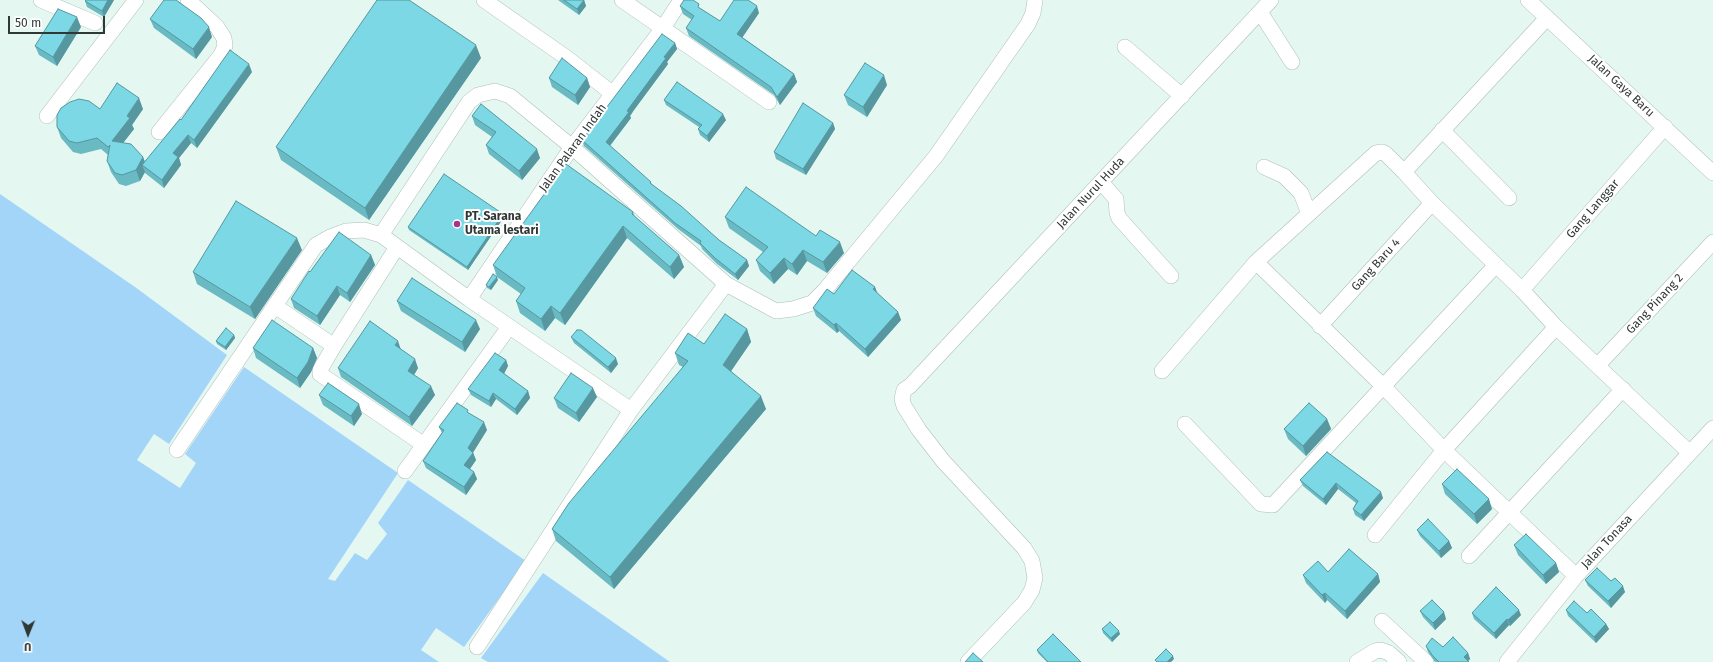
<!DOCTYPE html>
<style>
body{margin:0}
#map{position:relative;width:1713px;height:662px;overflow:hidden;background:#e5f7f1;font-family:"Fira Sans",sans-serif}
canvas{display:block}
.north{position:absolute;left:8px;top:614px;width:40px;height:40px;-webkit-text-stroke:3px #fff;paint-order:stroke;rotate:181deg;font-size:11px;font-weight:700;line-height:16px;text-align:center;color:#303835}
.north::after{content:'';display:block;margin:auto;width:14px;height:18px;background:#303835;clip-path:polygon(50% 0,100% 100%,50% 72%,0 100%)}
.scale{position:absolute;left:8px;top:16px;width:97px;height:18px;box-sizing:border-box;border:2px solid #303835;border-top:0;padding-left:5px;font-size:12px;line-height:14px;white-space:nowrap;color:#303835;-webkit-text-stroke:3px #fff;paint-order:stroke}
</style>
<div id="map">
<canvas width="1713" height="662"></canvas>
<div class="north">U</div>
<div class="scale">50 m</div>
</div>
<script>
const ctx = document.querySelector('canvas').getContext('2d');
ctx.lineJoin = 'round';
function fill(path, color) { ctx.fillStyle = color; ctx.fill(path, 'evenodd'); }
const shape = rows => new Path2D(rows.map(r => 'M' + r).join(''));
function trace(path, color, width, dash) { ctx.strokeStyle = color; ctx.lineWidth = width; ctx.lineCap = dash ? 'butt' : 'round'; ctx.setLineDash(dash || []); ctx.stroke(path); }
function write(font, color, halo, rows, align = 'center') {
  ctx.font = font + ' "Fira Sans",sans-serif'; ctx.lineWidth = 4; ctx.setLineDash([]); ctx.textBaseline = 'middle'; ctx.strokeStyle = halo; ctx.fillStyle = color; for (const [text, x, y, turn = 0] of rows) {
    ctx.save(); ctx.translate(x, y); ctx.rotate((+turn || 0) * Math.PI / 180); ctx.textAlign = isNaN(turn) ? turn : align; if (halo) ctx.strokeText(text, 0, 0); ctx.fillText(text, 0, 0); ctx.restore();
  }
}
const water = shape([
 [0,194,135,287,227,355,169,444,154,434,137,460,180,488,196,463,185,454,244,367,398,473,328,579,335,581,355,553,367,560,387,534,378,523,408,480,526,561,464,647,436,628,421,650,439,662,0,662],
 [543,573,670,662,488,662,481,658]
]);
const minor = shape([
 [41,0,95,23],
 [484,0,567,58,613,94],
 [622,0,769,102],
 [1528,0,1713,173],
 [1260,12,1292,62],
 [1125,47,1182,96],
 [47,116,136,0],
 [1442,130,1509,198],
 [159,132,221,55,225,46,224,38,217,27,188,0],
 [1264,167,1284,176,1301,193,1309,214],
 [1404,172,1547,18],
 [1101,182,1116,199,1117,213,1119,218,1171,276],
 [397,247,334,346,320,370,320,374,424,445],
 [1256,262,1383,386,1444,450,1576,576],
 [726,284,776,311,793,309,812,303,824,291,936,156,1028,24,1033,13,1035,0],
 [1522,290,1665,127],
 [469,299,572,147,663,28,681,0],
 [275,306,334,346],
 [1320,326,1432,203],
 [1598,365,1713,242],
 [1162,371,1256,262,1376,153,1382,152,1386,154,1404,172,1432,203,1522,290,1556,327,1690,453],
 [1185,424,1261,504,1273,505,1496,265],
 [177,450,316,245,330,237,346,231,364,230,381,235,469,299,631,410,726,284,572,147,510,96,495,91,478,95,469,102,381,235],
 [405,471,509,327],
 [1375,535,1444,450,1556,327],
 [1469,556,1623,389],
 [1382,621,1426,662],
 [477,647,631,410],
 [968,662,1024,603,1032,590,1035,578,1032,561,1024,548,943,461,919,430,904,406,902,399,904,390,910,386,1271,0],
 [1357,662,1375,651,1381,650,1389,653,1399,662],
 [1507,662,1576,576,1713,428]
]);
const wall = shape([
 [114,0,104,17,87,7,85,1],
 [558,0,584,0,586,6,579,15],
 [680,6,701,9,720,21,759,13,742,37,794,74,797,82,780,105,774,95,689,36,686,28,692,20,683,14],
 [150,19,212,37,196,59,154,28],
 [81,27,57,66,39,55,35,46],
 [675,43,677,49,667,62,668,64,634,110,630,116,631,118,610,146,653,185,719,240,747,260,749,266,738,280,717,264,702,249,701,246,678,229,584,146,582,140],
 [481,58,369,220,281,160,276,147],
 [252,72,197,148,191,143,179,158,181,165,164,188,145,173,145,172,140,181,126,186,119,184,111,172,107,161,108,155,101,149,81,154,73,152,61,138,57,127,100,109,143,109,132,125,134,129,123,143,143,157,145,162,181,120],
 [549,78,587,78,590,87,578,105,552,87],
 [887,85,867,117,848,105,844,95],
 [664,100,726,120,709,142,700,135,698,129,699,127,666,105],
 [472,116,540,158,522,180,489,154,486,145,492,137,475,125],
 [833,123,835,129,806,175,776,159,774,152],
 [633,212,635,217,679,255,684,267,674,279,627,238,565,325,555,318,545,331,520,313,516,301,521,294,497,277,493,265],
 [504,217,468,270,409,230,408,227],
 [725,217,816,236,844,253,827,273,807,261,797,275,788,269,774,284,760,271,756,260,763,252,729,228],
 [302,250,255,319,197,284,193,272],
 [371,255,375,265,350,302,340,295,320,325,294,308,291,299,310,272],
 [498,280,491,290,487,288,486,285],
 [875,287,877,293,898,312,901,320,868,357,839,331,837,333,816,316,813,308,834,294],
 [397,301,480,329,465,352,401,311],
 [747,329,751,342,731,371,766,409,614,589,556,541,552,529,683,367,679,365,675,353],
 [234,335,235,338,226,350,217,344,216,341],
 [571,337,618,364,611,373,574,343],
 [253,348,313,348,317,358,311,372,300,388,256,358],
 [401,349,418,368,414,375,435,395,412,426,341,377,338,368],
 [506,360,508,366,504,374,528,391,530,398,517,415,496,399,491,407,471,395,468,389],
 [319,395,362,414,354,426,323,405],
 [597,397,579,422,558,408,554,398],
 [470,414,487,430,473,452,476,460,470,469,474,472,477,479,466,495,426,468,423,461,442,433,439,427],
 [1327,419,1331,429,1306,456,1288,439,1284,429],
 [1327,452,1383,498,1364,521,1355,515,1353,509,1356,503,1338,489,1326,505,1303,486,1300,480],
 [1442,484,1492,509,1477,524,1445,494],
 [1417,530,1449,541,1452,548,1441,558,1420,536],
 [1514,545,1556,563,1559,572,1546,584,1518,555],
 [1328,572,1378,574,1380,582,1347,619,1327,600,1325,603,1306,583,1303,575],
 [1585,580,1611,581,1625,592,1611,608,1588,586],
 [1566,610,1587,613,1606,624,1609,629,1596,643,1568,616],
 [1420,611,1446,619,1435,630,1423,617],
 [1472,613,1521,615,1510,626,1509,625,1496,639,1474,619],
 [1102,629,1120,634,1112,642,1103,633],
 [1426,646,1443,647,1468,653,1470,659,1468,661,1469,662,1435,662,1428,652],
 [1037,650,1081,662,1047,662,1038,653]
]);
const shadedWall = shape([
 [108,0,114,0,104,17,102,11],
 [584,0,586,6,579,15,577,9],
 [757,6,759,13,740,41,737,34],
 [77,17,81,27,57,66,53,57],
 [209,27,212,37,196,59,193,49],
 [675,43,677,49,667,62,668,64,634,110,630,116,631,118,608,148,606,142,632,104,664,57],
 [476,45,481,58,369,220,365,208],
 [249,64,252,72,197,148,194,140],
 [794,74,797,82,780,105,777,97],
 [884,75,887,85,867,117,863,107],
 [587,78,590,87,578,105,575,95],
 [139,98,143,109,132,125,134,129,116,152,112,141,127,116],
 [723,114,726,120,709,142,707,136],
 [833,123,835,129,806,175,803,169],
 [188,135,191,143,179,158,181,165,164,188,162,180,173,153],
 [537,149,540,158,522,180,519,171],
 [143,157,147,168,142,165,145,172,140,181,136,170],
 [503,214,504,217,468,270,467,267],
 [623,226,627,238,565,325,560,313],
 [297,238,302,250,255,319,250,307],
 [840,242,844,253,827,273,823,262],
 [803,250,807,261,797,275,792,264],
 [371,255,375,265,350,302,347,293],
 [679,255,684,267,674,279,670,267],
 [784,258,788,269,774,284,770,273],
 [747,260,749,266,738,280,735,274],
 [497,277,498,280,491,290,489,287],
 [337,286,340,295,320,325,317,316],
 [875,287,878,295,873,289],
 [551,306,555,318,545,331,541,319],
 [898,312,901,320,868,357,865,349],
 [476,320,480,329,465,352,462,342],
 [836,323,839,331,837,333,834,325],
 [747,329,751,342,727,377,723,365],
 [234,335,235,338,226,350,225,347],
 [398,341,401,350,395,345],
 [313,348,317,358,311,372,300,388,297,378],
 [616,358,618,364,611,373,608,367],
 [415,359,418,368,411,380,408,371],
 [506,360,508,366,502,377,499,370],
 [431,386,435,395,412,426,409,417],
 [593,388,597,397,579,422,576,413],
 [528,391,530,398,517,415,515,409],
 [493,393,496,399,491,407,489,401],
 [761,396,766,409,614,589,610,577],
 [359,404,362,414,354,426,351,416],
 [1327,419,1331,429,1306,456,1303,446],
 [484,422,487,430,471,456,468,448],
 [473,453,476,460,467,473,464,465],
 [474,472,477,479,466,495,464,487],
 [1336,483,1338,489,1326,505,1323,499],
 [1381,492,1383,498,1364,521,1361,515],
 [1489,499,1492,509,1477,524,1474,514],
 [1449,541,1452,548,1441,558,1439,551],
 [1556,563,1559,572,1546,584,1543,575],
 [1378,574,1380,582,1347,619,1345,611],
 [1623,586,1625,592,1611,608,1608,601],
 [1325,593,1327,600,1325,603,1322,595],
 [1519,610,1521,615,1510,626,1508,620],
 [1444,612,1446,619,1435,630,1433,623],
 [1507,619,1509,625,1496,639,1494,633],
 [1606,624,1609,629,1596,643,1594,637],
 [1119,631,1120,634,1112,642,1111,638],
 [1468,653,1470,659,1467,662,1464,657],
 [1173,656,1174,659,1171,662,1167,662]
]);
const building = shape([
 [86,0,108,0,102,11,85,1,86,0],
 [164,0,176,0,201,18,209,27,193,49,150,19,164,0],
 [377,0,409,0,476,45,365,208,276,147,377,0],
 [564,0,584,0,577,9,564,0],
 [684,0,693,0,699,4,698,7,720,21,734,0,748,0,757,6,737,34,794,74,777,97,771,87,686,28,694,16,680,6,684,0],
 [58,9,77,17,53,57,35,46,58,9],
 [662,34,675,43,664,57,666,58,632,104,627,111,629,112,606,142,651,182,650,183,681,206,719,240,747,260,735,274,715,258,700,243,701,241,675,223,582,140,662,34],
 [230,50,249,64,194,140,188,135,173,153,178,157,162,180,142,165,180,119,181,120,230,50],
 [562,58,587,78,575,95,549,78,562,58],
 [865,63,884,75,863,107,844,95,865,63],
 [677,82,723,114,707,136,698,129,702,125,664,100,677,82],
 [117,83,139,98,127,116,130,118,112,141,131,144,143,157,136,170,122,175,115,173,107,161,110,145,108,147,97,138,77,143,69,141,57,127,57,115,61,108,70,102,79,99,89,101,100,109,117,83],
 [803,103,833,123,803,169,774,152,803,103],
 [481,104,537,149,519,171,486,145,496,132,472,116,481,104],
 [566,164,633,212,632,214,679,255,670,267,623,226,560,313,551,306,541,319,516,301,525,288,493,265,566,164],
 [444,174,503,214,467,267,408,227,444,174],
 [746,187,816,236,820,230,840,242,823,262,803,250,792,264,784,258,770,273,756,260,768,247,725,217,746,187],
 [236,201,297,238,250,307,193,272,236,201],
 [339,232,371,255,347,293,337,286,317,316,291,299,309,271,310,272,339,232],
 [852,270,875,287,873,289,898,312,865,349,836,323,834,325,813,308,827,289,834,294,852,270],
 [493,274,497,277,489,287,486,285,493,274],
 [412,278,476,320,462,342,397,301,412,278],
 [725,314,747,329,723,365,761,396,610,577,552,529,569,503,688,361,675,353,688,333,704,344,725,314],
 [272,320,313,348,308,362,297,378,253,348,272,320],
 [370,321,398,341,395,345,415,359,408,371,431,386,409,417,338,368,370,321],
 [226,328,234,335,225,347,216,341,226,328],
 [577,330,581,330,616,358,608,367,571,337,577,330],
 [495,353,506,360,499,370,528,391,515,409,493,393,489,401,468,389,495,353],
 [571,373,593,388,576,413,554,398,571,373],
 [328,383,359,404,351,416,319,395,328,383],
 [457,403,468,410,467,412,484,422,468,448,473,453,464,465,474,472,464,487,423,461,444,430,439,427,457,403],
 [1309,403,1327,419,1303,446,1284,429,1309,403],
 [1327,452,1381,492,1361,515,1353,509,1358,501,1336,483,1323,499,1300,480,1327,452],
 [1457,469,1489,499,1474,514,1442,484,1457,469],
 [1428,519,1449,541,1439,551,1417,530,1428,519],
 [1526,534,1556,563,1543,575,1514,545,1526,534],
 [1349,549,1378,574,1345,611,1325,593,1322,595,1303,575,1318,561,1328,572,1349,549],
 [1597,568,1611,581,1615,578,1623,586,1608,601,1585,580,1597,568],
 [1496,587,1519,610,1508,620,1507,619,1494,633,1472,613,1496,587],
 [1432,600,1444,612,1433,623,1420,611,1432,600],
 [1574,601,1587,613,1591,609,1606,624,1594,637,1566,610,1574,601],
 [1110,622,1119,631,1111,638,1102,629,1110,622],
 [1053,634,1081,662,1048,662,1037,650,1053,634],
 [1453,637,1468,653,1464,657,1469,662,1439,662,1432,655,1426,646,1432,638,1443,647,1453,637],
 [1166,649,1173,656,1167,662,1157,662,1155,660,1166,649],
 [973,653,983,662,965,662,973,653]
]);
const markers = [
 [457,224,4,"#aa338a"]
];
const streetNames = [
 ["Jalan Gaya Baru",1621,86,43],
 ["Jalan Palaran Indah",573,148,-54],
 ["Jalan Nurul Huda",1091,193,-47],
 ["Gang Langgar",1593,209,-49],
 ["Gang Baru 4",1376,265,-48],
 ["Gang Pinang 2",1655,304,-47],
 ["Jalan Tonasa",1607,542,-47]
];
const poiNames = [
 ["PT. Sarana",465,217],
 ["Utama lestari",465,231]
];
fill(water, '#a3d5f9');
trace(minor, '#adbeb8', 16);
trace(minor, '#fff', 15);
fill(wall, '#6abac4');
fill(shadedWall, '#5697a0');
fill(building, '#7bd8e4');
trace(building, '#5697a0', 1);
for (const [x, y, r, color] of markers) { const dot = new Path2D(); dot.arc(x, y, r, 0, 2 * Math.PI); ctx.fillStyle = color; ctx.fill(dot); trace(dot, '#fff', 1.5); }
write('12px', '#303835', '#fff', streetNames);
write('bold 12px', '#303835', '#fff', poiNames, 'left');
</script>
